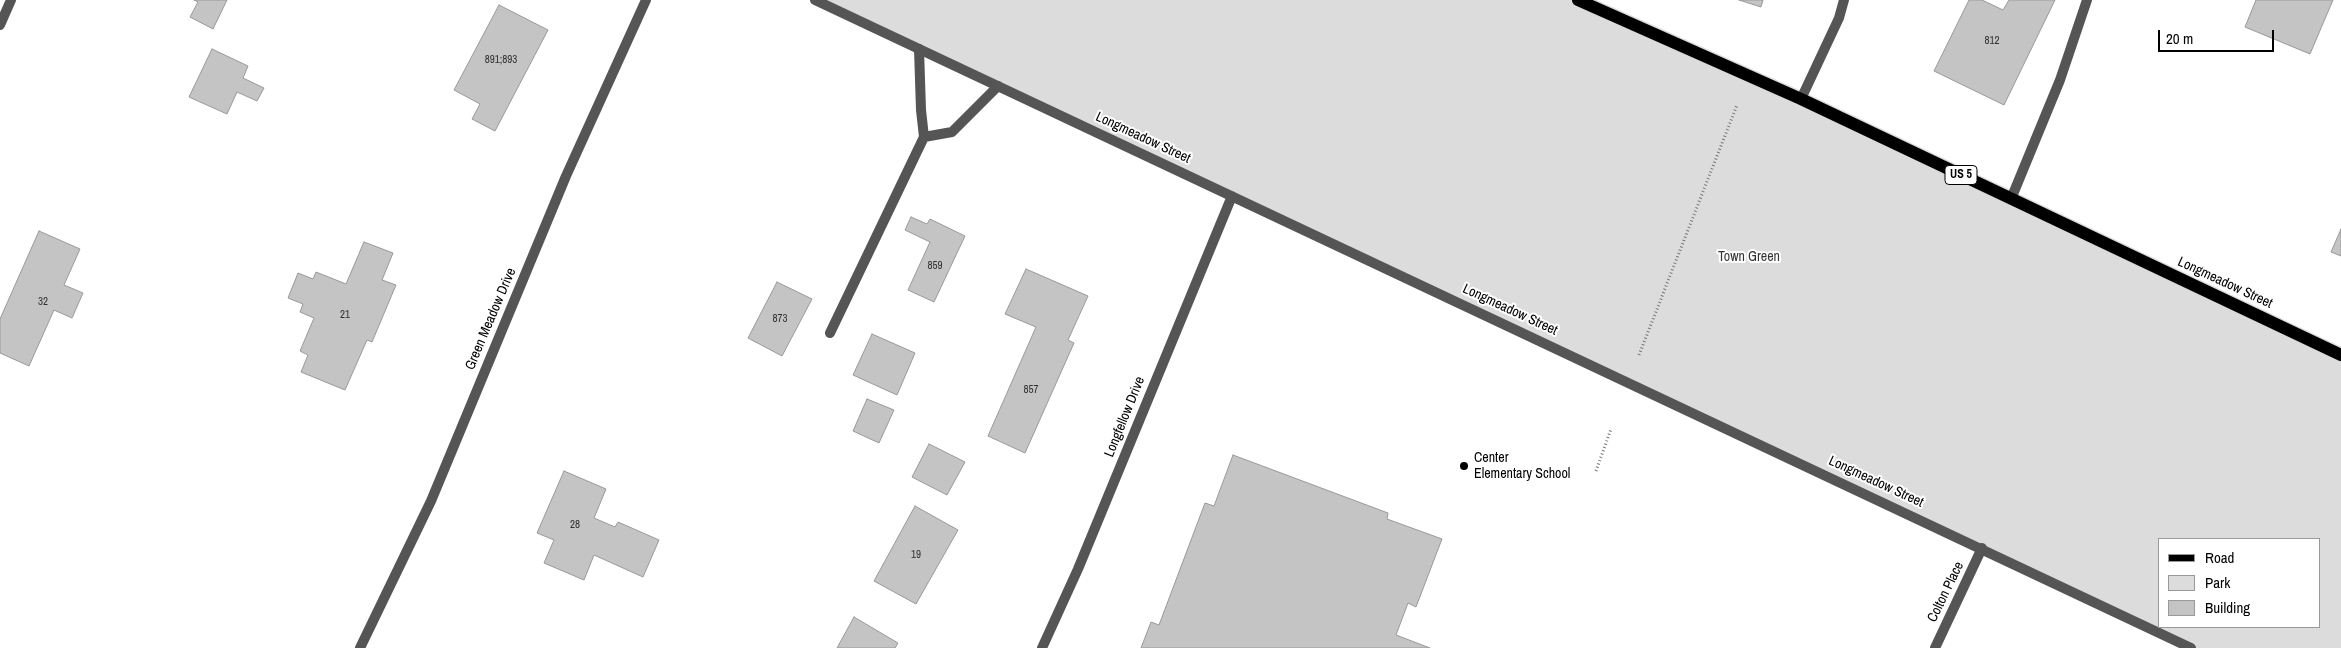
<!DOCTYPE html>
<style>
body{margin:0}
#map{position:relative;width:2341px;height:648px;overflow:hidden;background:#fff;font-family:"Archivo Narrow",sans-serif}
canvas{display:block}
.legend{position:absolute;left:2158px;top:538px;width:162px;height:90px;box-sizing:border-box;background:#fff;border:1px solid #999;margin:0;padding:6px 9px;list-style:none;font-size:15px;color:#000}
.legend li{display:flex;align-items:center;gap:10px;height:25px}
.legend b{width:25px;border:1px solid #999}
.scale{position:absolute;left:2158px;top:30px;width:116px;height:22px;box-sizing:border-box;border:2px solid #000;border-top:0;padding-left:6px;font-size:15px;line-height:18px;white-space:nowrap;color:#000;-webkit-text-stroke:4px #fff;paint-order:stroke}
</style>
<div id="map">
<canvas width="2341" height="648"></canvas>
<ul class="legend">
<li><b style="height:6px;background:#000"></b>Road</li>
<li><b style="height:14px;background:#dcdcdc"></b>Park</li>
<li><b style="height:14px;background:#c4c4c4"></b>Building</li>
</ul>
<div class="scale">20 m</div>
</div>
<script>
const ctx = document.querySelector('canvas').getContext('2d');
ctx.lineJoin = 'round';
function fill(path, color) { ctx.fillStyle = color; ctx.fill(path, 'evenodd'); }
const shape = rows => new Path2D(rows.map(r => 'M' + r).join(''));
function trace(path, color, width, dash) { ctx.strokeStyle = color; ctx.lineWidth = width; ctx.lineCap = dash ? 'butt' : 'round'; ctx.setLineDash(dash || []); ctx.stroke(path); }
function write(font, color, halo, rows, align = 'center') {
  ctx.font = font + ' "Archivo Narrow",sans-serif'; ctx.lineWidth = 4; ctx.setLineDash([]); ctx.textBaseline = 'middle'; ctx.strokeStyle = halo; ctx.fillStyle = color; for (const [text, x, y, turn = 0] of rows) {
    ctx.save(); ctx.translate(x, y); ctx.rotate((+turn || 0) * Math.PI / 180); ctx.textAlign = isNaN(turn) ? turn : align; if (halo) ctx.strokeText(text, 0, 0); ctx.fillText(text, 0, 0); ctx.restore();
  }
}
const green = shape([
 [815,0,1578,0,2341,355,2341,648,2191,648],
 [2160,539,2320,539,2320,627,2160,627]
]);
const building = shape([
 [194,0,227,0,213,29,190,17,198,2,194,0],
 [1739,0,1763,0,1761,7,1739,0],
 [1969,0,1982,0,2003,10,2009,0,2055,0,2004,105,1934,71,1969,0],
 [2256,0,2333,0,2310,54,2245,27,2256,0],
 [499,5,548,30,495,131,472,119,480,104,454,90,499,5],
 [212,49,248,66,243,78,264,88,257,101,237,92,227,114,189,97,212,49],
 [911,217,927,224,930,219,965,236,934,302,908,290,930,242,905,230,911,217],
 [2341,229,2341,256,2331,252,2341,229],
 [39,231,80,249,64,285,83,293,72,318,54,310,29,366,0,353,0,319,39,231],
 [364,242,393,253,382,280,396,285,372,342,367,340,345,390,301,372,308,355,300,351,314,318,300,312,303,304,288,298,298,273,313,279,316,272,346,284,364,242],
 [1026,269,1088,296,1068,340,1074,343,1025,453,988,436,1036,327,1005,314,1026,269],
 [777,282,812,299,782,356,748,338,777,282],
 [872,334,915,353,897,395,853,375,872,334],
 [867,399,894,410,879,443,853,431,867,399],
 [929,444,965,462,947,495,912,477,929,444],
 [1233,455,1388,513,1387,519,1442,539,1416,607,1408,603,1396,635,1430,648,1141,648,1151,622,1159,625,1205,503,1214,506,1233,455],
 [564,471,606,489,594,518,615,527,618,522,659,540,643,577,594,555,584,580,544,563,554,540,537,533,564,471],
 [915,506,958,530,916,604,874,581,915,506],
 [854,617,898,643,895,648,837,648,854,617]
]);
const path = shape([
 [1639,355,1737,105],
 [1596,471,1611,429]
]);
const lane = shape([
 [1801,99,1839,18,1844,0],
 [924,137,952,132,998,86],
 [2011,199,2060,80,2087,0],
 [830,333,924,137,921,110,919,49]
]);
const street = shape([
 [815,0,2191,648],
 [0,25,11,0],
 [360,648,431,501,566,176,646,0],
 [1042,648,1078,569,1232,196],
 [1935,648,1982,548]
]);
const primary = shape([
 [1578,0,1801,99,2341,355]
]);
const markers = [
 [1464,466,5,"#000"]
];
const numberNames = [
 ["812",1992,41],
 ["891;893",501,60],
 ["859",935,266],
 ["32",43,302],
 ["21",345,315],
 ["873",780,319],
 ["857",1031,390],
 ["28",575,525],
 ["19",916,555]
];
const shields = [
 [1961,175,32]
];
const shieldNames = [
 ["US 5",1961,175]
];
const streetNames = [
 ["Longmeadow Street",1143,138,25],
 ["Longmeadow Street",2225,283,25],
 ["Longmeadow Street",1510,310,25],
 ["Green Meadow Drive",491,319,-67],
 ["Longfellow Drive",1125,417,-68],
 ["Longmeadow Street",1876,482,25],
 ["Colton Place",1946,592,-64]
];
const parkNames = [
 ["Town Green",1749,257]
];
const poiNames = [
 ["Center",1474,458],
 ["Elementary School",1474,474]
];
fill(green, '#dcdcdc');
fill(building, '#c4c4c4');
trace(building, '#999', 1);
trace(primary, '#dbdbdb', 15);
trace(path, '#777', 3, [1, 2.5]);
trace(lane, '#555', 10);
trace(street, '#555', 10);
trace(primary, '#000', 12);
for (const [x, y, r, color] of markers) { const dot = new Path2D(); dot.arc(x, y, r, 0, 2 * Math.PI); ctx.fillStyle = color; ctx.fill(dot); trace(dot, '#fff', 2); }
write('11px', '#313131', null, numberNames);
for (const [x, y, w] of shields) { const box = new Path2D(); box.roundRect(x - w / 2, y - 9.5, w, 19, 4); ctx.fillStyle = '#fff'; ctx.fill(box); trace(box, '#000', 1); }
write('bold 12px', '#000', null, shieldNames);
write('14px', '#000', '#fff', streetNames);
write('14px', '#333', '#fff', parkNames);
write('14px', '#000', '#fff', poiNames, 'left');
</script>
